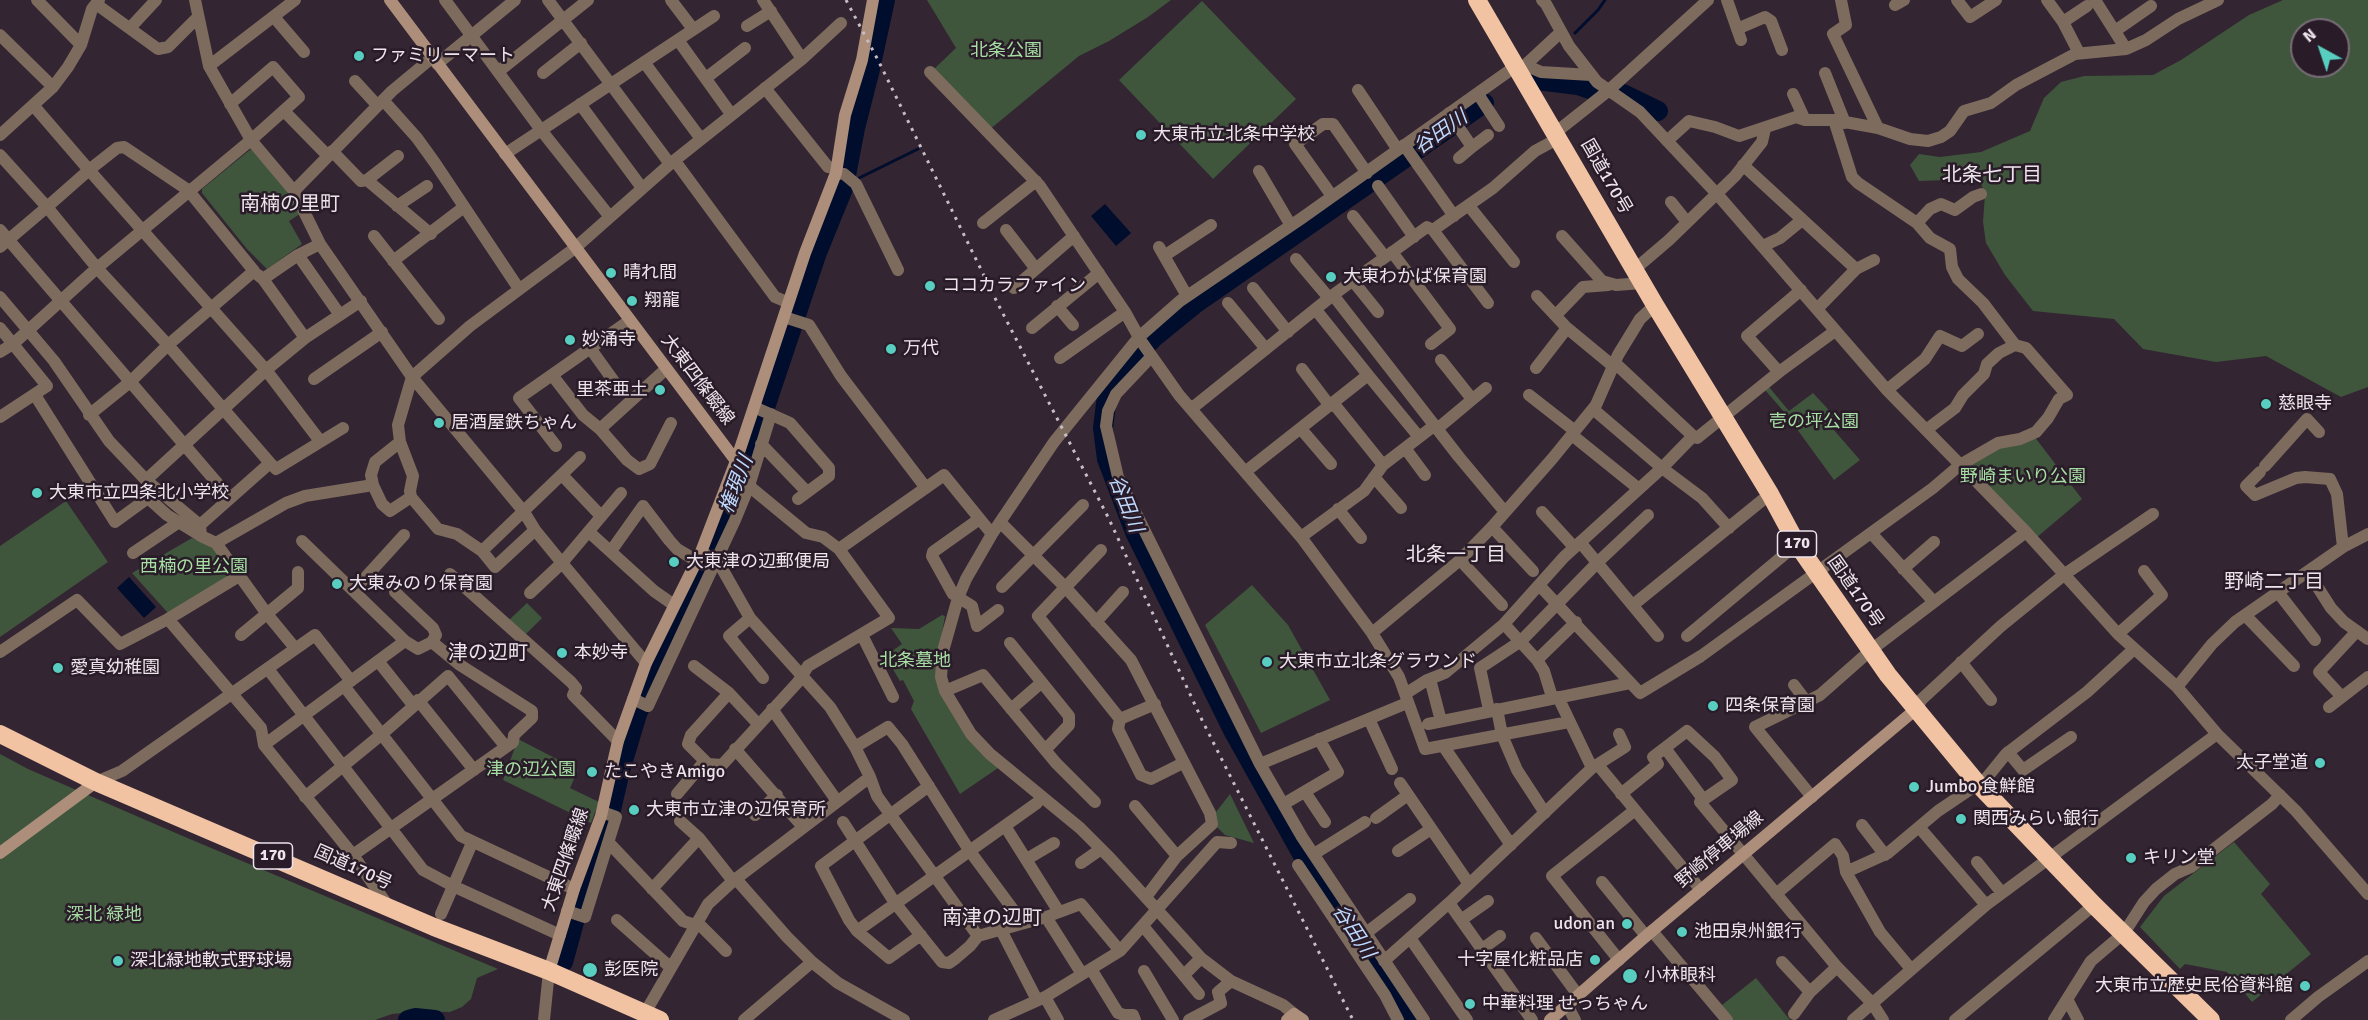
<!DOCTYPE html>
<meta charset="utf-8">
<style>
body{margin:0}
#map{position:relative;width:2368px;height:1020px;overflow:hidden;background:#332532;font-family:Signika,sans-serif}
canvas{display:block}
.north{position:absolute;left:2290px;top:18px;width:60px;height:60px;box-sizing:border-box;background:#291c28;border:2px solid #776c76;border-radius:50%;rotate:320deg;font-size:16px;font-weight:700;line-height:24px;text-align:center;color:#ede4ec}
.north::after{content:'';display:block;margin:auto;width:21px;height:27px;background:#58cec0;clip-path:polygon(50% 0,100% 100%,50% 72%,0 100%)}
</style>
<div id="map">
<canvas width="2368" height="1020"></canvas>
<div class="north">N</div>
</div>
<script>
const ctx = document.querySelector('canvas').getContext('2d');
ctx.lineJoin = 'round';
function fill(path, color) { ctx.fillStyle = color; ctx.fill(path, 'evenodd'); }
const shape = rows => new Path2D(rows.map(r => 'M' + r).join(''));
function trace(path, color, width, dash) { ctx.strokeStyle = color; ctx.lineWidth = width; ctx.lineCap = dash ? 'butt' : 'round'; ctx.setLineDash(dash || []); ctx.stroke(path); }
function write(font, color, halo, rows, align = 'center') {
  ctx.font = font + ' Signika,"Noto Sans JP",sans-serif'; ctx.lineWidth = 5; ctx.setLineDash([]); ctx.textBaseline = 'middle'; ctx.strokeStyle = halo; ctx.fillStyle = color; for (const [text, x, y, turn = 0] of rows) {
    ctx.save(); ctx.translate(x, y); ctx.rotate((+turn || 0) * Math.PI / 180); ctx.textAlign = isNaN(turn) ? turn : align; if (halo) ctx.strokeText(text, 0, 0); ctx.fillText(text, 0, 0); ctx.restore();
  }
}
const green = shape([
 [927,0,1171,0,1148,17,1109,41,1079,56,989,130,934,69,956,48],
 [2283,0,2368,0,2368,387,2341,397,2266,356,2216,362,2143,349,2114,319,2033,311,2005,275,1986,243,1983,222,1985,194,1975,169,1952,171,1946,180,1919,181,1910,165,1919,154,1940,157,1981,152,2030,131,2044,98,2061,82,2084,76,2153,75,2181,60,2249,15],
 [2302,30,2338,30,2338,66,2302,66],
 [1202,1,1296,99,1213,179,1119,80],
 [251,149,295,196,303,212,289,221,302,244,267,269,247,249,202,193,202,189],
 [1769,387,1789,411,1813,393,1840,422,1833,429,1860,460,1834,480,1786,414,1765,390],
 [2034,436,2082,499,2036,538,1966,468,1999,445],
 [66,501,108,562,0,637,0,546],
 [192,538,216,547,233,569,231,575,168,613,132,573],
 [1252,585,1288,625,1330,700,1261,733,1205,625],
 [527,603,542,618,524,636,509,620],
 [942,615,945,616,936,668,998,768,960,794,911,709,914,701,903,680,900,681,885,656,902,644,891,628,919,629],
 [518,739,578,770,570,788,599,802,591,823,503,780],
 [0,754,28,769,178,834,498,969,477,978,471,999,462,1007,450,1012,423,1011,392,1014,375,1020,0,1020],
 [1230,794,1254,843,1225,835,1215,825,1216,812],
 [2234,842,2270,884,2261,894,2311,954,2252,1002,2227,972,2185,964,2180,969,2140,927,2164,896],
 [1756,978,1790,1020,1732,1020,1722,1005]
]);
const water = shape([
 [1105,204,1131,233,1116,246,1091,216],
 [129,577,156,607,144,618,117,588]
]);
const stream = shape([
 [1575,33,1598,10,1605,0],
 [855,180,918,149]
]);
const river = shape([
 [1529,79,1578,85,1596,91],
 [1623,94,1658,111],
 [563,962,576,915,609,818,621,767,637,714,657,668,712,552,739,485,816,255,844,186,855,128,870,69,885,0],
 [408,1020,415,1018,435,1020],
 [1411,1020,1306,861,1234,732,1135,532,1107,459,1103,428,1107,396,1132,360,1153,338,1196,303,1484,103]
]);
const street = shape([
 [195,0,209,66,251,140,294,191,320,244,412,377,524,512,535,530,562,563,646,663],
 [445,0,541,130,610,217],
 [548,0,670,164],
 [671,0,693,29],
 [1542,0,1546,4,1569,46,1597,82,1640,112,1717,194,1887,390,2026,532,2118,634,2177,687,2217,734,2296,811,2368,894],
 [1727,0,1741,40],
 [1841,0,1846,25,1833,34,1878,128],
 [1957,0,1970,17,1996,0],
 [2047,0,2063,22,2079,53],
 [2095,0,2126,49],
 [96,4,158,49,168,47,197,18],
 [1895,5,1904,0],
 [274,17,304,52],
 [2063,22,2087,6],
 [747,26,771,11],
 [130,28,156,0],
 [1737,29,1765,17,1771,21,1782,50],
 [2115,31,2151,6],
 [0,35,53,87],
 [678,40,731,114],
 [81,45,92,9,99,0],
 [802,59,841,23],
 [644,62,701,139],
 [437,64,515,0],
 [1525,65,1541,72,1591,75],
 [209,66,295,0],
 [1520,70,1561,32],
 [499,71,588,0],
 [930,72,1040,186,1125,312,1141,341,1179,395,1301,537,1372,633,1399,677,1425,749,1569,722],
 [543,73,581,43],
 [1825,73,1845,123],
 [706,78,745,48],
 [355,81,377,105],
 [765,88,828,167,837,168],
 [1358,90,1398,150],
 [1478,94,1499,126],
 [1793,94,1805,120],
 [383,100,417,138,435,163,519,289],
 [580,104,642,188],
 [33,105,89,170,117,148,124,147,188,190,254,271,168,345,270,463,276,469,343,428],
 [284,111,328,156],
 [1449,113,1472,147,1459,158],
 [1555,133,1608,91,1708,0],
 [0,135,53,87,68,67,81,45,37,0],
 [1667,141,1689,121,1715,127,1739,136,1796,117,1805,120,1834,120,1878,128,1910,139,1928,141,1941,137,1950,131,1964,111,1991,103,2016,85,2075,54,2126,49,2146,40,2178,19,2218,0],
 [1404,145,1454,216],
 [1472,147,1488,135],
 [332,151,361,181,367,180,398,156],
 [505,154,714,16],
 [0,155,47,207,0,247],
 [675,161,775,297,787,302],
 [1743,165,1856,269],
 [1259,171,1290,224],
 [836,173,844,174,856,184,898,270],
 [367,180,431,234],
 [1378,186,1414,237],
 [294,191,392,91,433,57],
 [1332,196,1295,144,1323,124,1333,124,1367,173],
 [1671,202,1687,222],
 [397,206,427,186],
 [1469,206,1514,262],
 [1353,216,1385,257],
 [983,223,1036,181],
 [1917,223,1930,209,1941,204,1955,210,1973,197,1981,194],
 [0,230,230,498],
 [1006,230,1036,269],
 [1433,230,1493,188,1535,151,1559,138],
 [374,236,439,319],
 [1562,236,1602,281,1616,285,1642,283],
 [1763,246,1780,238,1802,220],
 [1159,247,1187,296],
 [1392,252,1450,329,1431,344],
 [298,255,320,244],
 [1164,256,1211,225],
 [1296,259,1329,298],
 [393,261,464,207],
 [1635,269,1669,240,1735,176,1762,142,1765,129],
 [258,275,263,279,298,255,340,315],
 [1353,281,1378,312],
 [1014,288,1074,236],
 [1253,288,1288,332],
 [1333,295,1459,457,1505,512],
 [1537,296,1567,328,1613,366],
 [0,297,54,361,109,441,146,480,200,525],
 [1228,303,1266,349],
 [1057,306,1073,325],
 [1817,309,1856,269,1874,260],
 [1316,310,1368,375],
 [1556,315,1583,287,1608,285],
 [784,317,809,325,841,376,926,488],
 [0,328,47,386,0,417],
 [1032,328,1099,273],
 [305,338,361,301],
 [590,348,618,387],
 [0,352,13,344,97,268,251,140,299,97,273,67,230,104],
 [1151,357,1116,394,1108,411,1106,426,1118,477,1260,764,1302,837,1424,1020],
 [1060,358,1125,312],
 [1441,360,1472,399],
 [1615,363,1693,436],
 [1536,368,1567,328],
 [1302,369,1330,406],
 [1779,372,1747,336,1801,290],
 [552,375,583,415,600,429,666,369],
 [314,379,382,332],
 [1887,390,1925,359,1940,336,1962,346,1978,334],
 [35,395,115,522,148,498,167,515,201,536],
 [1529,395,1575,431],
 [1334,404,1383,465],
 [754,407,790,423,829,468,829,476,798,499],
 [1191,409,1333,295,1427,227,1433,230,1488,303],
 [1593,409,1662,468,1702,498,1729,528],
 [89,415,130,382,168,345,97,268,47,207,89,170,266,370,305,338,263,279],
 [600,429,627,460,639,469,650,464,671,423],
 [1301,429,1331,464],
 [1437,429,1486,388],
 [1926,430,1955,408,1963,395,1984,374,1987,364,1999,353,2015,345],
 [1572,435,1639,489],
 [761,444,807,492],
 [556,446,519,398,629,321],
 [1405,448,1425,475],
 [270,463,200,525,201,536,216,543,267,614,295,648],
 [2265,466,2307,419,2319,432],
 [1245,472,1368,375,1419,437],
 [2260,472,2246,486,2255,495,2296,478,2305,477,2330,479,2337,494,2343,547],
 [562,475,601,516],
 [1374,477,1401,508],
 [146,480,266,370,320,441],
 [373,485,371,475,375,462,400,442],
 [1338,509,1361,538],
 [1542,512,1574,547],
 [978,520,933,552,932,556,953,594,972,606,977,626,998,610],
 [1000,522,1066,588,1131,660,1210,813,1212,824,1177,856,1146,897],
 [1492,527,1533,571],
 [535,530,495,567,482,551,457,534,438,529,411,497,410,491,413,476,400,442,398,425,412,377,470,326,575,248,670,164,802,59,763,0],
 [589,532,654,591,674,605],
 [1871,533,1934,602],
 [1301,537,1364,491,1383,465,1435,425],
 [302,541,405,641],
 [1580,542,1658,636],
 [216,543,286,503,305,496,373,485,382,504,390,511,411,497],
 [839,549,944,475,992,534],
 [1101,550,1038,616,1120,719],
 [482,551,580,457],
 [611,551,643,506,669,540,677,549,697,561],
 [701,552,715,559,720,565,750,618,830,707,855,747,870,777,877,796,978,936],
 [133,553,179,522],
 [1460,560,1502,605],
 [1903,569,1934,542],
 [2308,572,2331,608,2344,622,2368,639],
 [450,574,571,682,576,688,573,695,618,741],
 [1539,585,1640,693,1701,656,1933,488,1960,465,1998,443,2020,439,2036,432,2048,418,2059,399,2067,395,2026,348,2015,345,1983,303,1958,279,1952,267,1950,249,1930,238,1917,223,1858,183,1852,177,1834,120],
 [1002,587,1083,505],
 [354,590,404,535],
 [2277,591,2315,640],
 [395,592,433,628,436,635,432,642],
 [530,593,562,563,621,493],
 [1633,605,1770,494],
 [2245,615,2294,666],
 [750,618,729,636,763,678],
 [168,619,261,728,264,745,353,855,506,747,513,742,514,735,532,718,532,711,460,665,432,642,418,649,405,641,264,745],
 [1096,622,1123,592],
 [1504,624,1537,660,1544,671,1552,697],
 [1372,633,1460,560,1492,527,1552,459,1596,405,1618,355,1640,319,1655,305],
 [2118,634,2162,595,2144,571],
 [241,635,298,588,298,572],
 [862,635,893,697],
 [1687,636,1797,544],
 [1010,643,1069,716,1069,725,1046,749],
 [0,652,77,600,120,644,168,619,239,576],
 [1537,660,1576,622],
 [378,661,413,705],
 [1961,662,1991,700],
 [694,666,729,693,758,724],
 [268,669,423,870,453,886,560,935],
 [1430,679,1441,721],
 [1794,685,1806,701],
 [344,686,461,836,574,889],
 [2177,687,2212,644,2235,622,2343,547,2368,534],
 [945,691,983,675,1056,763,1095,802],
 [729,693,691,735,688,744,708,764,722,765,798,682,808,666,889,618,839,549,823,537,806,533,749,486,729,479],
 [1405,694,1427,680,1445,673,1504,624,1564,557,1662,468,1693,436,1697,438,1779,372,1835,331],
 [1558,697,1592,768],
 [2342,697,2319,672,2357,631],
 [633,699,648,706,735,520,749,486,771,414],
 [418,700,474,770],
 [1155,704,1120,719,1118,729,1141,775,1151,779,1183,763],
 [2329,707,2368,677],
 [772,709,837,801],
 [1011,709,1041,683],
 [1497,709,1502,735,1517,770,1545,813],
 [1489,710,1480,668,1521,641,1598,562,1648,515],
 [1915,710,1922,699,2001,626,2065,574,2153,514],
 [1369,719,1392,769],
 [1428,724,1630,683],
 [855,747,888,727,902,744,969,850,1023,923],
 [1444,747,1511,845],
 [1665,748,1703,799],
 [735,749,803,827],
 [2008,752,2023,770,2071,737],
 [1260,764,1407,703],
 [1598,765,1701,890],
 [96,782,122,771,315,635,351,681],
 [1400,783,1469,884],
 [1980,786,2006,754,2087,692,2134,649],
 [1305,792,1325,822],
 [677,794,705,761],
 [1621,794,1658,764,1653,757,1687,731,1715,757,1732,780,1700,802,1837,967,1872,1003,1883,1020],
 [305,797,382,734,448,676,506,747],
 [1812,797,1755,727,1820,695,1871,650,2026,532],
 [1287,802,1338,772,1319,739],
 [1135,806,1177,856],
 [755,815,777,795],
 [1376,818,1408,795],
 [680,821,699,838,733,881],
 [843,822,895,903,942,962,949,963,956,958,970,946,978,936,1046,917,1081,904,1120,951],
 [1862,825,1885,855],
 [1005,826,1059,912],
 [1919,827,1986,905],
 [609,843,683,921,695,925],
 [1398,851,1431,829],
 [1314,854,1365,822],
 [353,855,388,906],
 [1027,859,1054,843],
 [1977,862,2002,893],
 [1081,863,1101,849],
 [1298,865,1385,995,1398,1020],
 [1846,872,1888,853,1938,811,1978,784],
 [736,879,787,937,812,962,744,1020],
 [1602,882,1646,936],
 [652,889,699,838],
 [1776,894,1835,844,1843,856,1846,872,1880,932,1911,969],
 [1449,903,1532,1020],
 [567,911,585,917,616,817,602,812],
 [441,914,472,843],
 [1046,917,1082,974],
 [617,920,670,967],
 [1461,920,1488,901],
 [697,922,726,951],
 [1143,926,1199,994],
 [1001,930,1037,1000],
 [857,931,1037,803],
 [1652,931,1727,1020],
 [921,935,889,958,857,931,849,920,821,866,929,786],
 [1361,937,1410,899],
 [1410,938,1467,1020],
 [1536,938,1578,995],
 [1482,949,1500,936],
 [1619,960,1552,876,1635,810],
 [1384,961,1449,903,1592,768,1625,747,1619,734],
 [812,962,838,983,904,1020],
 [1782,962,1810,992],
 [1091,969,1118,1013,1124,1015,1133,1015,1135,1020],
 [1144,971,1173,1020],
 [1184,975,1201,958],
 [1045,997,1058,1020],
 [2067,999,2078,1020],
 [1567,1005,1575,1020],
 [645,1013,708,904,733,881,870,777],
 [1294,1014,1283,1005,1231,981,1201,958,1110,858,1080,828,990,754,971,734,945,691,941,677,943,651,958,598,966,579,992,534,1054,442,1139,337,1180,301,1302,218,1516,66],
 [1794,1014,1810,992,1837,967],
 [544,1020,549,971],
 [994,1020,1045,997,1120,951,1217,842,1231,843],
 [1189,1020,1221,1003,1218,992,1231,981],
 [1853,1020,1986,905,2217,734],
 [1955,1020,2094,905],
 [2054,1020,2091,961,2124,933,2144,902,2156,889,2175,874,2191,867,2272,804,2280,795],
 [2291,1020,2318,997,2368,961]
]);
const secondary = shape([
 [390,0,736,461],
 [0,853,96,782],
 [549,971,574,889,601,816,618,741,646,663,701,552,736,461,805,253,836,173,845,115,862,60,873,0],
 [1287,1020,1294,1014,1303,1020],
 [1550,1020,1646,936,1915,710]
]);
const highway = shape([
 [1477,0,1655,305,1770,494,1797,544,1888,675,1978,784,2094,905,2211,1020],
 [0,734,96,782,434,927,549,971,660,1020]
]);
const rail = shape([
 [846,0,878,60,997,302,1109,519,1202,720,1353,1020]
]);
const markers = [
 [359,56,6,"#58cec0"],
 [1141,135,6,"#58cec0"],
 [611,273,6,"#58cec0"],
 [1331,277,6,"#58cec0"],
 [930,286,6,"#58cec0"],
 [632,301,6,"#58cec0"],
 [570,340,6,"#58cec0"],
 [891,349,6,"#58cec0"],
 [660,390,6,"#58cec0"],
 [2266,404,6,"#58cec0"],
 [439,423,6,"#58cec0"],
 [37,493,6,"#58cec0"],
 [674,562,6,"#58cec0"],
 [337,584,6,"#58cec0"],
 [562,653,6,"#58cec0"],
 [1267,662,6,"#58cec0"],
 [58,668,6,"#58cec0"],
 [1713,706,6,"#58cec0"],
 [2320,763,6,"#58cec0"],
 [592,772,6,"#58cec0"],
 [1914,787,6,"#58cec0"],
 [634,810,6,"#58cec0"],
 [1961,819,6,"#58cec0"],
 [2131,858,6,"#58cec0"],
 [1627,924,6,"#58cec0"],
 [1682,932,6,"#58cec0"],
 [1595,960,6,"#58cec0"],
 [118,961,6,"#58cec0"],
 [590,970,8,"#58cec0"],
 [1630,976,8,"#58cec0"],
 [2305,986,6,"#58cec0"],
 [1470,1004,6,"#58cec0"]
];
const shields = [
 [1797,544,39],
 [273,856,39]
];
const shieldNames = [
 ["170",1797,544],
 ["170",273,856]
];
const parkNames = [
 ["北条公園",1006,51],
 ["壱の坪公園",1814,422],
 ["野崎まいり公園",2023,477],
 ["西楠の里公園",194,567],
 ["北条墓地",915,661],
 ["津の辺公園",531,770],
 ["深北 緑地",104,915]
];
const poiNames = [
 ["ファミリーマート",371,56],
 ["大東市立北条中学校",1153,135],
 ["晴れ間",623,273],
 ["大東わかば保育園",1343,277],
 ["ココカラファイン",942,286],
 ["翔龍",644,301],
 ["妙涌寺",582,340],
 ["万代",903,349],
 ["里茶亜土",648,390,"right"],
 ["慈眼寺",2278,404],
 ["居酒屋鉄ちゃん",451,423],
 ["大東市立四条北小学校",49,493],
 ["大東津の辺郵便局",686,562],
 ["大東みのり保育園",349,584],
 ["本妙寺",574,653],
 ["大東市立北条グラウンド",1279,662],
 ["愛真幼稚園",70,668],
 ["四条保育園",1725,706],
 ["太子堂道",2308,763,"right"],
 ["たこやきAmigo",604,772],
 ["Jumbo 食鮮館",1926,787],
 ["大東市立津の辺保育所",646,810],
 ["関西みらい銀行",1973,819],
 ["キリン堂",2143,858],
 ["udon an",1615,924,"right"],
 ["池田泉州銀行",1694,932],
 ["十字屋化粧品店",1583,960,"right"],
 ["深北緑地軟式野球場",130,961],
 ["彭医院",604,970],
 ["小林眼科",1644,976],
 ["大東市立歴史民俗資料館",2293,986,"right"],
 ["中華料理 せっちゃん",1482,1004]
];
const streetNames = [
 ["国道170号",1606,177,60],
 ["大東四條畷線",697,380,53],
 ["国道170号",1855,592,55],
 ["野崎停車場線",1720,850,-40],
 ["大東四條畷線",566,860,-71],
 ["国道170号",353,868,24]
];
const waterNames = [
 ["谷田川",1441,133,-35],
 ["権現川",737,485,-69],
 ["谷田川",1125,504,68],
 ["谷田川",1353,932,57]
];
const neighbourhoodNames = [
 ["北条七丁目",1992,176],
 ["南楠の里町",290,205],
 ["北条一丁目",1456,556],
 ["野崎二丁目",2274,583],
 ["津の辺町",488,654],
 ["南津の辺町",992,919]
];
fill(green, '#3f563d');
fill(water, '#000d2c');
trace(stream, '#000d2c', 3);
trace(river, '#000d2c', 20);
trace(street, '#7d6b5e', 12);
trace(secondary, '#ac8e7a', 12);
trace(highway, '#f2c3a3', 18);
trace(rail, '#c7bdc6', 3, [3, 6]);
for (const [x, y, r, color] of markers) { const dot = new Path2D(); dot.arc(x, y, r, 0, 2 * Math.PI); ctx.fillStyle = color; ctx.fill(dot); trace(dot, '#291c28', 2); }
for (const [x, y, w] of shields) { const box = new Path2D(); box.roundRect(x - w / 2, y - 13, w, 26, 4.5); ctx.fillStyle = '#291c28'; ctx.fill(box); trace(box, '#ede4ec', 1.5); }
write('bold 16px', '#ede4ec', null, shieldNames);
write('18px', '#a6dea3', '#291c28', parkNames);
write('18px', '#ede4ec', '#291c28', poiNames, 'left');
write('18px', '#ede4ec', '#291c28', streetNames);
write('italic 20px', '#bed8fe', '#291c28', waterNames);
write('20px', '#ede4ec', '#291c28', neighbourhoodNames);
</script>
